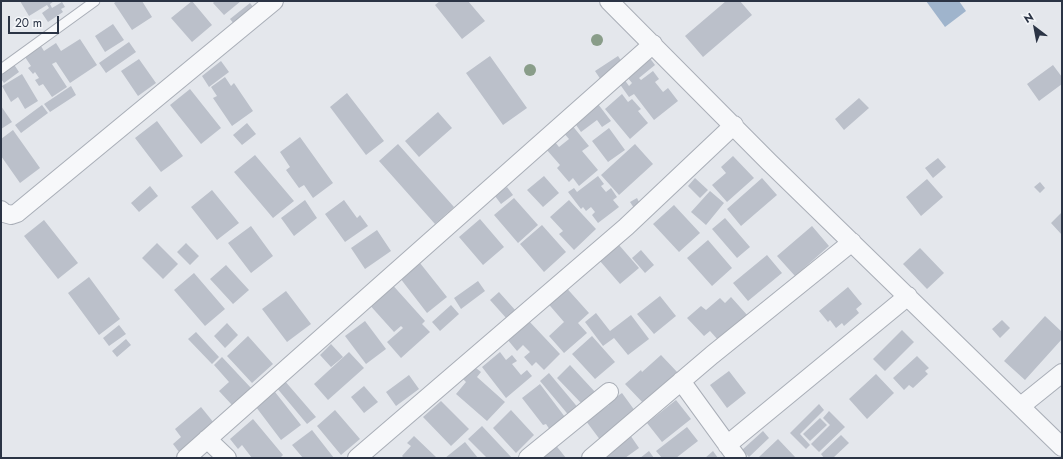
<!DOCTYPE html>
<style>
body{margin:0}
#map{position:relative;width:1063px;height:459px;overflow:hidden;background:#e4e7ec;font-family:Jost,sans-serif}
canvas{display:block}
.frame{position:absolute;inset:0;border:2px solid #2b3445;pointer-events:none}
.north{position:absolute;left:1015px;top:8px;width:40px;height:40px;-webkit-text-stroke:3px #f4f6f9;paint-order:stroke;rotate:328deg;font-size:11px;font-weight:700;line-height:16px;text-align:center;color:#2b3445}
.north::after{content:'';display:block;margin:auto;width:14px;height:18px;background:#2b3445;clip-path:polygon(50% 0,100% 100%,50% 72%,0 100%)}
.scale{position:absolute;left:8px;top:16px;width:51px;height:18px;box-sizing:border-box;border:2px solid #2b3445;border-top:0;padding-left:5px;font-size:12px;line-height:14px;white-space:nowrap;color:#2b3445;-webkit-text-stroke:3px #f4f6f9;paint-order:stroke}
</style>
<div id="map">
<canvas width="1063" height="459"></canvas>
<div class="frame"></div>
<div class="north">N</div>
<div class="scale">20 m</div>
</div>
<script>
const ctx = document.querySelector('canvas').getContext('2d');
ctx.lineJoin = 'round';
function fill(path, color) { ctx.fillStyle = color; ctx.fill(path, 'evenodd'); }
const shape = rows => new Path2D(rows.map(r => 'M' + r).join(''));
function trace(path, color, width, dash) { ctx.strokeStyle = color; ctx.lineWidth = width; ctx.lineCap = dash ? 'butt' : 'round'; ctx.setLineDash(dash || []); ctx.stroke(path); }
const water = shape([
 [926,1,959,1,966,11,945,27]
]);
const building = shape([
 [20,1,54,1,50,4,52,8,62,2,65,7,61,9,63,12,48,22,42,13,49,8,47,5,29,16],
 [117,1,142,1,152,17,132,30,114,3],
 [192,1,212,25,192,42,171,18],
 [215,1,241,1,224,15,213,3],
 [440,1,468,1,485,21,462,39,435,5],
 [726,1,740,1,752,15,703,57,685,36],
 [250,3,258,13,238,29,230,19],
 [113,24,124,40,105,52,95,36],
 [80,39,97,65,70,83,56,62,52,64,67,87,52,97,43,84,39,86,35,80,39,78,35,72,33,74,28,68,31,66,23,54,39,43,44,51,56,43,61,51],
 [129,42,136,52,106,73,99,63],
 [490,56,527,108,503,125,466,73],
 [618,56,624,65,601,80,595,71],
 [649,57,655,65,639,78,641,80,653,71,659,79,655,82,663,92,668,88,678,101,654,120,634,94,629,97,619,83,624,79,629,86,632,83,627,77],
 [139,59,156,83,138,96,121,71],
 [221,61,229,72,209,87,202,76],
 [13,63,19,72,4,83,1,79,1,72],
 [1053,65,1062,77,1062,84,1039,101,1027,84],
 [22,74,38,101,25,109,18,97,11,102,2,86],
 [225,77,231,86,234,83,253,111,232,126,213,98,217,96,211,87],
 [71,86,76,95,50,112,44,104],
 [190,89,221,128,201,144,170,105],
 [347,93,384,141,366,155,330,107],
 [622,94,628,102,632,99,641,109,638,111,648,123,630,139,605,109],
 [859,98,869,108,844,130,835,119],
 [598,104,611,121,602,127,597,120,581,132,574,122],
 [42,105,48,113,21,133,15,125],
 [1,106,12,122,1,129],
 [438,112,452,128,419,157,405,141],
 [157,121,183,156,161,172,135,138],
 [247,123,256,134,242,145,233,135],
 [571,124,589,146,582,151,598,170,579,186,573,178,569,182,557,168,560,165,546,149,555,142,559,147,569,139,562,131],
 [609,128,625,150,608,162,592,141],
 [13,130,40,168,20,183,1,156,1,139],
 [300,137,333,183,313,198,304,185,299,188,286,170,290,167,280,152],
 [398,144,454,207,435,224,379,161],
 [635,144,653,164,619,195,601,175],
 [255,155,294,201,273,218,234,172],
 [733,156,754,178,727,202,712,185,726,173,721,167],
 [938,158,946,167,933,178,925,168],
 [544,176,559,193,543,207,527,190],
 [598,176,604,184,601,186,606,192,611,188,617,197,613,200,619,207,598,223,592,215,595,212,591,207,586,211,583,207,581,209,568,192,574,188,577,192],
 [695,178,708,190,700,198,688,186],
 [762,178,777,195,741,226,727,209],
 [927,179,943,197,921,216,906,197],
 [1040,182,1045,188,1040,193,1034,187],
 [150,186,158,196,139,212,131,203],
 [507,187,513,195,501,204,495,196],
 [212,190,239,223,217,240,191,207],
 [710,191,724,203,706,225,691,212],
 [514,198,538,225,518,243,494,215],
 [637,198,640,204,634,208,630,202],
 [305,200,317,218,294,236,281,218],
 [344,200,357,218,360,215,368,226,345,242,325,214],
 [569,200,596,229,574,250,559,234,563,231,550,217],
 [674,205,700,233,679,252,653,224],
 [1062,212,1062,235,1051,223],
 [725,218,750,247,737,258,712,229],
 [480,219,504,247,483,265,459,237],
 [44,220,78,263,58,279,24,236],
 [542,225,566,252,544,272,520,244],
 [251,226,273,256,251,273,228,243],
 [812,226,829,246,795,276,777,256],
 [377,230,391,251,365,269,351,248],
 [708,240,732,268,712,286,687,258],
 [157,243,178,264,163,279,142,258],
 [186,243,199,256,190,265,177,252],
 [619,245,639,268,620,284,600,261],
 [920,248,944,273,927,289,903,264],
 [641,250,654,265,645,273,632,258],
 [767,255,782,273,748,301,733,283],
 [420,263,447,297,427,313,400,278],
 [226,265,249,290,233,304,210,279],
 [194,273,225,309,205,326,174,290],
 [89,277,120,319,99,335,68,293],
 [389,281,425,321,422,324,430,332,401,358,387,342,403,328,401,326,394,332,367,302],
 [478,281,485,291,461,309,454,298],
 [563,284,589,313,578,323,587,333,564,353,549,336,564,322,545,300],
 [848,287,862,304,856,309,859,313,844,326,842,323,836,328,830,320,828,322,819,311],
 [286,291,311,324,287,342,262,309],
 [499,292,516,311,507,319,490,300],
 [660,296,676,316,654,334,637,314],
 [731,297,748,316,719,341,710,331,704,336,687,318,701,306,706,310,720,298,725,303],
 [451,305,459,314,440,331,432,322],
 [596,313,610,331,631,315,649,339,628,355,614,338,603,346,585,322],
 [1045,316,1062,332,1062,339,1025,380,1004,361],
 [528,320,560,354,544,370,536,362,532,366,524,357,530,352,523,345,517,351,507,339],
 [1002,320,1010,328,1000,338,992,329],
 [365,321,386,349,366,364,345,336],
 [227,323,238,335,225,348,214,336],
 [119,325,126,334,109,346,103,338],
 [902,330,914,342,885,371,873,359],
 [196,332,219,357,212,364,188,339],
 [248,336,273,364,252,383,227,356],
 [592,336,615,362,595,379,572,354],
 [126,339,131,345,117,357,112,351],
 [331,344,343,357,331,367,320,355],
 [349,352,364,368,328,400,314,384],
 [500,352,506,360,512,355,517,361,512,364,521,375,527,370,532,376,506,398,482,367],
 [661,355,679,374,645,405,625,384,641,370,642,372],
 [917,356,929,368,925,371,928,374,913,388,909,385,904,390,893,378],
 [222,357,251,388,232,405,219,391,229,382,214,365],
 [471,364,481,372,477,377,505,402,487,421,456,394,466,382,460,376],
 [570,365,596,393,583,405,557,378],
 [729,371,746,393,727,408,710,385],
 [549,373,580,410,571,418,540,381],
 [876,374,894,393,867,419,849,399],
 [409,375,419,389,396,406,386,392],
 [284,380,316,417,307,424,276,387],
 [540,384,568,421,552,433,546,424,543,425,522,398],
 [364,386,378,402,364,413,351,397],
 [275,392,301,425,281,440,256,407],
 [622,393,638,415,601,441,586,421,609,405,607,403],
 [676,400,691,419,662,442,647,423],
 [441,401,469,429,451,446,423,417],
 [819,404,824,410,800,434,810,445,806,449,790,433],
 [201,407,214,423,179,452,173,444,181,437,175,429],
 [335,410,360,439,341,455,317,426],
 [511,410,534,435,516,453,493,428],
 [829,411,845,427,819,452,811,444,830,425,823,418],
 [820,418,827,425,810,441,803,434],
 [253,419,283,455,280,458,252,458,242,445,238,449,230,439],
 [482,426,512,458,487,458,468,439],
 [687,427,698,441,676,458,662,458,656,451],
 [312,430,334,458,303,458,292,445],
 [763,431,769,438,749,457,742,450],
 [628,432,639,448,625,458,606,458,601,452],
 [841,435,849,443,833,458,824,458,821,454],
 [414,436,437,458,404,458,402,456,411,446,407,443],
 [778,439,796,458,760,458,759,457],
 [465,442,478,458,445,458],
 [554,443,566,458,538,458],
 [649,451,654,458,640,458],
 [713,451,718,458,705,458]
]);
const lane = shape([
 [1,69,95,1]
]);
const street = shape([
 [609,1,769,162,1062,447],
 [1,210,4,213,11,215,17,213,274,1],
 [681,381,737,458],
 [1021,406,1062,373],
 [207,439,227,458],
 [727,445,908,296],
 [186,458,653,44],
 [357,458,626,227,734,125],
 [528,458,609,392],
 [591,458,712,355,852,242]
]);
const trees = [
 [597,40],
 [530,70]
];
fill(water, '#9fb4cc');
fill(building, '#bbc0ca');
trace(lane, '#a9aeb7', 11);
trace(street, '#a9aeb7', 20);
trace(lane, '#f7f8fa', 9);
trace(street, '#f7f8fa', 18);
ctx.fillStyle = '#899d89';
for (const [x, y] of trees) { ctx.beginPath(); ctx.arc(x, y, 6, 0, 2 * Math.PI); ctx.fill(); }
</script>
